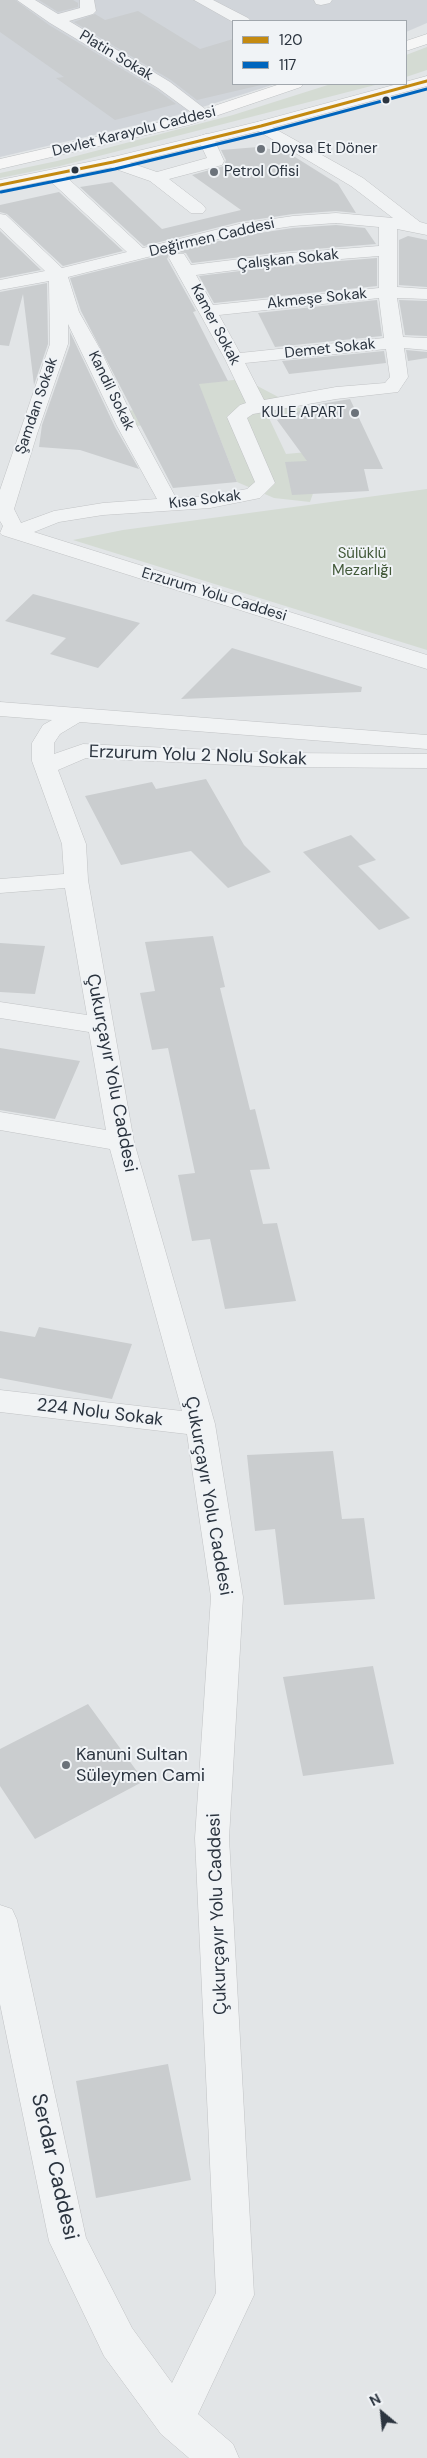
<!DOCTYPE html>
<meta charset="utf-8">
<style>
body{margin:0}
#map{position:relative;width:427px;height:2458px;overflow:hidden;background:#e2e5e7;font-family:"DM Sans",sans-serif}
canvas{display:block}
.legend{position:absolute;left:232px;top:20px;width:175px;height:65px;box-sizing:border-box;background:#f0f3f6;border:1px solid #a1a7ad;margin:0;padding:6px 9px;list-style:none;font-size:15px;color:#2b343f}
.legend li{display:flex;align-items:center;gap:10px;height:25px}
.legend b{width:25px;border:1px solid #a1a7ad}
.north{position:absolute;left:357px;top:2388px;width:50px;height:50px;-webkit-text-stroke:4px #f0f3f6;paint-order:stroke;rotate:332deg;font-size:14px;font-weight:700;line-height:20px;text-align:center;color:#2b343f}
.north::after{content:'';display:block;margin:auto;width:18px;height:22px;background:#2b343f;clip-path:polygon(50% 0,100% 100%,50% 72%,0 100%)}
</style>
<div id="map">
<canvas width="427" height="2458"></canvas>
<ul class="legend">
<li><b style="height:6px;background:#c48a10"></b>120</li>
<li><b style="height:6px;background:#0065bd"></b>117</li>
</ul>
<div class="north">N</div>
</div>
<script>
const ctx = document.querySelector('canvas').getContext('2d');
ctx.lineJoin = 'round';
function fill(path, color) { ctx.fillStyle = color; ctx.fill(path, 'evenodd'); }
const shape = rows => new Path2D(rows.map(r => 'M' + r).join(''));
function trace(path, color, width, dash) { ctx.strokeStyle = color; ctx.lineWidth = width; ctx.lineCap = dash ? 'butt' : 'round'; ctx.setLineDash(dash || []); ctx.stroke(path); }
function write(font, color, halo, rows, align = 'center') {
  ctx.font = font + ' "DM Sans",sans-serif'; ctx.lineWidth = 4; ctx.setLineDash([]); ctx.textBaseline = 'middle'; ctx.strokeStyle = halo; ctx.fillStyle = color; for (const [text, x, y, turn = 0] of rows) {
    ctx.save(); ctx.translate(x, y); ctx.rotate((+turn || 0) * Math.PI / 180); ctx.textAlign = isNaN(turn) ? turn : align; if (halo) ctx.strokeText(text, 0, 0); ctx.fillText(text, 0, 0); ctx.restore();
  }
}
const built = shape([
 [0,0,427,0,427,23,406,32,406,21,233,21,233,84,275,84,171,117,0,157]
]);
const green = shape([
 [427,47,427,70,406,77,406,55],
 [331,84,379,84,60,166,0,178,0,173,57,161,233,115],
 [244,379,307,412,268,416,286,454,319,451,316,485,310,502,274,498,237,482,212,418,136,426,127,411,161,406,181,385],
 [427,489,427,650,73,540,123,530]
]);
const building = shape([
 [0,0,15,0,49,25,157,90,176,104,115,120,56,78,64,77,0,32],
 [39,0,73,0,78,3,78,7,58,12],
 [138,11,200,49,233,39,233,84,261,85,197,100,171,80,74,22,95,14,105,20],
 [258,147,287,152,338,184,356,213,336,211,293,214,239,222,144,246,80,187,112,182,162,229,241,210,192,175,224,166,226,160,221,150],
 [59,192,123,251,63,266,7,214,0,212,0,205],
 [336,225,365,228,376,244,290,251,192,263,186,253,175,252,239,236,293,228],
 [0,231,41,270,0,278],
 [408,236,427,240,427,287,399,285,399,240],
 [170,253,167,259,196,311,193,312,228,381,199,384,237,482,173,488,81,311,70,278],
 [377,258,377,286,214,303,199,276,290,265],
 [47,283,48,344,34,385,23,294,9,346,0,345,0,292],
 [377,300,382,336,275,347,258,313],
 [399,300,427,301,427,336,405,335],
 [70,332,115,427,139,469,80,450,39,447,42,425,70,345],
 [406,350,427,352,427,358,408,361],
 [384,351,386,363,289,374,282,361],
 [350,399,383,469,364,469,369,491,292,495,285,462,307,461,277,420,315,405],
 [33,594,93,610,140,623,98,668,50,654,66,638,5,621],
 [232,648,362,687,361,692,181,699],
 [206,779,244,845,271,872,228,888,191,851,121,865,85,796,152,782,156,789],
 [351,835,376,860,358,866,410,918,379,930,303,852],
 [213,936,225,987,220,988,250,1110,255,1109,270,1169,250,1170,263,1224,277,1223,296,1301,225,1309,210,1239,192,1241,178,1175,195,1173,168,1048,152,1050,140,993,155,991,145,942],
 [0,943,45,946,35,994,0,992],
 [0,1048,80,1061,55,1119,0,1110],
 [39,1327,132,1344,112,1399,0,1378,0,1331,35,1337],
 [333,1451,342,1519,364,1518,375,1599,284,1605,275,1529,255,1531,247,1455],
 [373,1666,394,1764,303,1776,283,1677],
 [88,1704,144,1781,35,1839,0,1786,0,1749],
 [168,2064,191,2180,96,2198,76,2081]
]);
const minor = shape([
 [17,0,35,0,58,14,80,8,80,0,94,0,96,11,93,14,69,21,170,82,213,115,205,120,199,118,158,88,50,23,17,0],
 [194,0,213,0,248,18,251,21,233,22,194,0],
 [314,0,332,0,330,3,321,5,316,4,314,0],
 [261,121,363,178,420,222,427,224,427,235,397,229,397,287,427,289,427,299,397,298,403,337,427,338,427,350,404,348,408,377,398,392,336,399,253,414,247,418,275,483,260,498,210,508,103,515,59,522,34,532,427,655,427,669,2,535,0,533,3,526,0,521,0,490,50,344,49,281,0,290,0,280,45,271,0,228,0,214,6,215,62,268,127,252,48,179,46,175,48,171,54,170,60,171,143,248,239,224,293,216,336,213,393,218,351,186,255,129,253,126,255,123,261,121],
 [336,223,379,227,379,246,290,253,191,265,184,254,172,254,169,258,225,359,246,403,240,405,227,417,255,482,247,489,210,496,176,498,137,426,100,349,79,312,68,277,239,234,293,226,336,223],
 [379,256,379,288,213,305,196,275,290,263,379,256],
 [379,298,384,338,240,353,219,315,379,298],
 [68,324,117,426,157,499,103,503,54,511,21,523,14,509,37,434,68,344,68,324],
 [386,349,390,377,385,383,336,387,264,400,245,363,386,349],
 [206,134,212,136,214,139,224,161,222,165,169,179,203,205,206,209,203,213,191,213,150,181,107,166,105,162,107,158,113,157,157,172,207,158,198,139,200,136,206,134],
 [0,702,427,735,427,749,80,722,60,734,54,743,54,754,83,744,279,753,427,754,427,768,279,767,86,758,58,770,86,844,88,880,134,1142,215,1424,243,1597,229,1838,254,2295,198,2414,233,2444,239,2458,189,2458,161,2434,104,2356,49,2241,0,2004,0,1905,12,1909,17,1920,86,2238,132,2328,172,2383,216,2293,195,1838,211,1597,187,1434,0,1412,0,1390,182,1411,110,1149,0,1130,0,1112,106,1130,89,1032,0,1018,0,1002,87,1015,65,888,0,893,0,879,64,874,62,844,32,761,32,743,43,725,52,720,0,716,0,702]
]);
const major = shape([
 [427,34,427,44,406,51,406,41,427,34],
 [427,76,427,86,267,129,113,167,0,190,0,180,113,157,257,122,427,76],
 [280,84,303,84,301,87,189,125,0,169,0,159,178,118,280,84]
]);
const bus1 = shape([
 [0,185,113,162,261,126,427,81]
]);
const bus2 = shape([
 [1,192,115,169,263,133,427,89]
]);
const markers = [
 [386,100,4.5,"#2b343f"],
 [261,149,5,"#6b727a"],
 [75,170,4.5,"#2b343f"],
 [214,172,5,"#6b727a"],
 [355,413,5,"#6b727a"],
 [66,1765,5,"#6b727a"]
];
const farStreetnames = [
 ["Platin Sokak",116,56,31],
 ["Devlet Karayolu Caddesi",134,132,-14],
 ["Değirmen Caddesi",212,238,-13],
 ["Çalışkan Sokak",288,260,-6],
 ["Akmeşe Sokak",317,299,-6],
 ["Kamer Sokak",215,325,62],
 ["Demet Sokak",330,349,-6],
 ["Kandil Sokak",111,391,64],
 ["Şamdan Sokak",37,406,-71],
 ["Kısa Sokak",205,500,-7],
 ["Erzurum Yolu Caddesi",214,595,17]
];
const farPoinames = [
 ["Doysa Et Döner",271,149],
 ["Petrol Ofisi",224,172],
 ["KULE APART",345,413,"right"]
];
const farParknames = [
 ["Sülüklü",362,554],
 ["Mezarlığı",362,571]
];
const streetNames = [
 ["Erzurum Yolu 2 Nolu Sokak",198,756,2],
 ["Çukurçayır Yolu Caddesi",111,1073,79],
 ["224 Nolu Sokak",100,1413,7],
 ["Çukurçayır Yolu Caddesi",208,1496,80],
 ["Çukurçayır Yolu Caddesi",218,1914,-92]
];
const poiNames = [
 ["Kanuni Sultan",76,1755],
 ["Süleymen Cami",76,1776]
];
const nearStreetnames = [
 ["Serdar Caddesi",54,2167,77]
];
fill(built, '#d1d5da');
fill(green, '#d4dbd3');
fill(building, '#cacdcf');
trace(minor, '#c1c3c5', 1);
trace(major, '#bfc2c4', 1);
fill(minor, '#f1f3f4');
fill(major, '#f6f6f6');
trace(bus1, '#c48a10', 3);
trace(bus2, '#0065bd', 3);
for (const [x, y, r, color] of markers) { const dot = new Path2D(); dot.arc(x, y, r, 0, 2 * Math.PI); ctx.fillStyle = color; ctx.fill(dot); trace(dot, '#f0f3f6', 2); }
write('15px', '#2b343f', '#f0f3f6', farStreetnames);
write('15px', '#2b343f', '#f0f3f6', farPoinames, 'left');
write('15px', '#425939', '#f0f3f6', farParknames);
write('18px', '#2b343f', '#f0f3f6', streetNames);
write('18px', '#2b343f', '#f0f3f6', poiNames, 'left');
write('21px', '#2b343f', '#f0f3f6', nearStreetnames);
</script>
